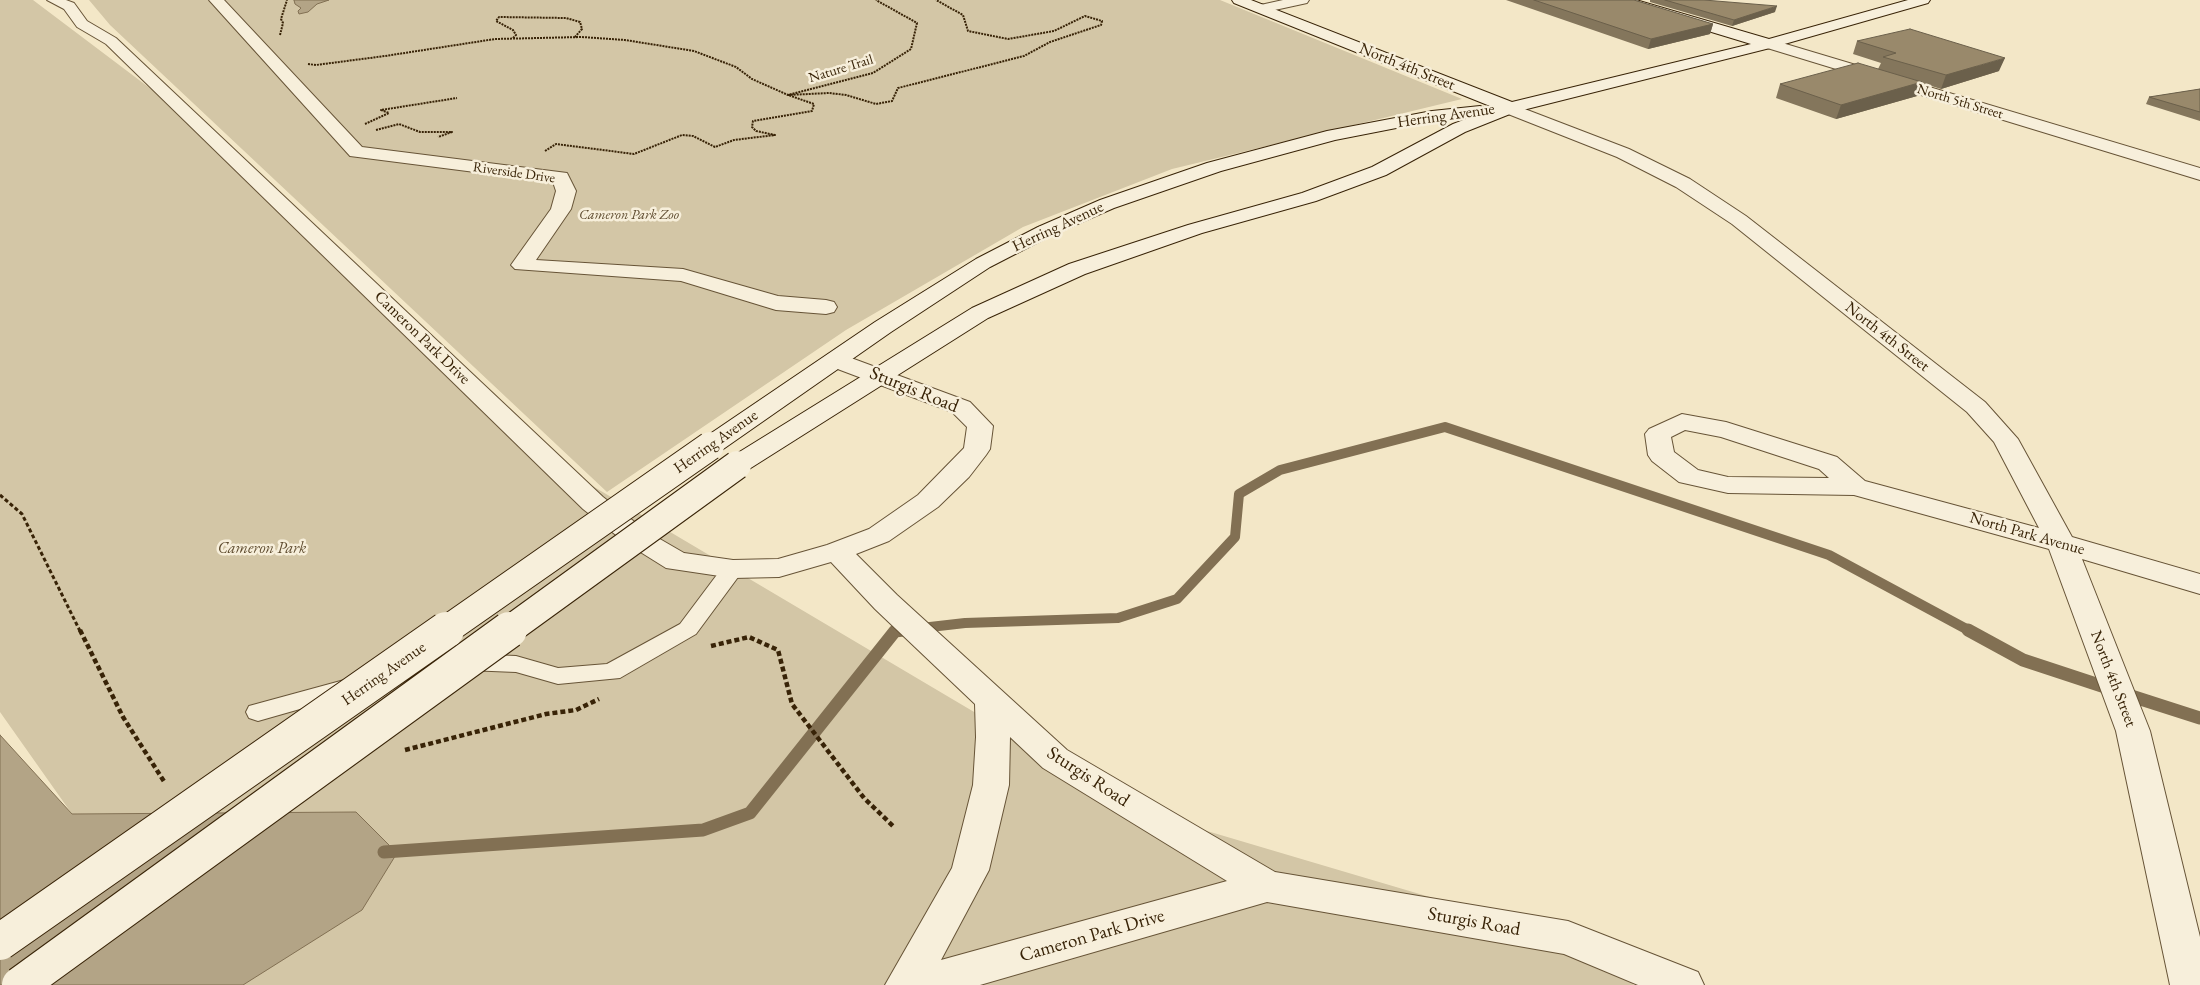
<!DOCTYPE html>
<style>
body{margin:0}
canvas{display:block;background:#f3e7c7}
</style>
<canvas width="2200" height="985"></canvas>
<script>
const ctx = document.querySelector('canvas').getContext('2d');
ctx.lineJoin = 'round';
function fill(path, color) { ctx.fillStyle = color; ctx.fill(path, 'evenodd'); }
const shape = rows => new Path2D(rows.map(r => 'M' + r).join(''));
function trace(path, color, width, dash) { ctx.strokeStyle = color; ctx.lineWidth = width; ctx.lineCap = dash ? 'butt' : 'round'; ctx.setLineDash(dash || []); ctx.stroke(path); }
function write(font, color, halo, rows, align = 'center') {
  ctx.font = font + ' "EB Garamond",serif'; ctx.lineWidth = 5; ctx.setLineDash([]); ctx.textBaseline = 'middle'; ctx.strokeStyle = halo; ctx.fillStyle = color; for (const [text, x, y, turn = 0] of rows) {
    ctx.save(); ctx.translate(x, y); ctx.rotate((+turn || 0) * Math.PI / 180); ctx.textAlign = isNaN(turn) ? turn : align; if (halo) ctx.strokeText(text, 0, 0); ctx.fillText(text, 0, 0); ctx.restore();
  }
}
const green = shape([
 [0,0,33,0,208,132,552,462,1143,812,1568,938,1634,985,243,985,355,812,72,814,0,712],
 [89,0,1220,0,1462,99,1172,169,1023,227,846,330,607,492,110,25]
]);
const water = shape([
 [294,0,329,0,317,4,308,12,299,14,298,11,301,8,295,4,294,0],
 [0,735,72,814,356,812,397,853,362,910,243,985,0,985,0,735]
]);
const streamFar1 = shape([
 [895,631,965,623,1118,618,1177,599,1235,537,1239,494,1280,470,1445,427,1829,555,1970,631]
]);
const stream = shape([
 [1968,630,2023,660,2111,689],
 [2125,694,2200,718],
 [384,852,703,830,750,813,895,631,903,630]
]);
const pathFar2 = shape([
 [280,35,283,23,281,19,287,0],
 [513,38,516,35,513,30,496,21,499,17,566,18,580,22,582,29,575,37],
 [308,64,316,65,385,56,495,39,582,37,625,40,694,51,736,67,752,79,788,95,873,73,911,49,917,23,876,0],
 [365,124,389,113,381,110,457,98],
 [376,130,399,124,420,132,452,132,438,137],
 [545,151,556,144,634,154,682,135,693,136,715,147,734,140,775,135,756,131,752,127,753,121,812,111,814,104,788,95,829,93,846,95,876,104,892,101,898,88,1024,56,1050,42,1101,25,1102,21,1085,16,1054,31,1008,39,968,31,963,15,936,0]
]);
const pathFar1 = shape([
 [0,495,22,514,80,631]
]);
const path = shape([
 [80,630,123,717,165,783],
 [711,646,749,637,778,650,792,704,864,798,893,826],
 [405,750,546,714,576,710,599,699]
]);
const service = shape([
 [733,562,741,564,744,569,696,634,620,678,558,684,516,672,443,669,400,681,392,679,388,673,392,667,443,653,516,656,558,668,607,664,680,624,725,564,733,562],
 [348,679,356,681,360,687,356,693,258,721,249,718,246,712,249,706,348,679]
]);
const minor = shape([
 [47,0,66,0,74,3,87,21,116,38,603,497,646,531,684,553,733,560,778,559,827,545,869,529,918,495,964,448,967,427,952,412,827,365,823,360,827,355,835,353,843,355,970,402,993,426,990,449,986,455,969,477,938,507,889,541,856,554,897,595,1067,750,1275,872,1568,921,1698,972,1704,985,1638,985,1564,954,1267,902,980,985,885,985,952,868,973,785,976,737,975,704,875,609,831,562,779,577,733,578,666,568,626,543,583,509,106,44,77,27,64,9,47,0],
 [1010,737,1043,768,1227,881,941,960,989,870,1009,785,1010,737],
 [209,0,224,0,362,147,567,173,576,191,571,209,536,260,683,269,778,296,826,300,834,302,837,307,834,312,826,314,776,310,681,281,515,269,511,265,551,209,556,191,553,182,350,156,209,0],
 [1283,0,1309,0,1307,3,1261,13,1254,9,1256,6,1283,0],
 [1769,39,2200,168,2200,180,1764,47,1761,44,1769,39],
 [1509,103,1629,149,1690,179,1746,216,1985,402,2018,439,2072,537,2200,574,2200,594,2082,559,2150,731,2200,937,2200,985,2170,985,2116,731,2049,549,1854,495,1728,493,1679,482,1652,461,1648,455,1645,434,1649,429,1682,414,1726,422,1837,457,1865,481,2039,528,1994,442,1967,412,1732,224,1676,187,1617,157,1503,112,1501,108,1503,104,1509,103],
 [1685,430,1721,437,1819,469,1829,478,1728,477,1698,470,1674,452,1671,437,1685,430]
]);
const secondary = shape([
 [1232,0,1251,0,1512,102,1751,44,1616,3,1614,0,1636,0,1769,39,1908,0,1930,0,1928,3,1774,47,1515,112,1465,132,1386,175,1316,201,1202,233,1085,274,988,318,746,471,737,473,728,471,724,465,728,459,972,308,1069,264,1188,225,1302,193,1372,167,1453,124,1471,117,1432,121,1335,140,1221,171,1114,208,1052,235,990,267,891,332,719,452,710,454,701,452,697,446,701,440,875,322,976,259,1038,227,1100,200,1207,163,1327,131,1432,111,1480,106,1488,110,1495,108,1234,3,1232,0]
]);
const secondaryBridgeFar1 = shape([
 [445,631,710,446],
 [508,631,737,465]
]);
const secondaryBridge = shape([
 [0,942,446,630],
 [20,985,509,630]
]);
const wall = shape([
 [1506,0,1634,0,1713,24,1710,34,1648,49],
 [1650,0,1704,0,1775,12,1732,26,1650,2],
 [1857,41,1999,71,1941,89,1922,83,1917,96,1836,119,1776,98,1780,84,1878,69,1881,63,1853,54],
 [2200,89,2200,121,2146,104,2149,97]
]);
const shadedWall = shape([
 [1777,6,1775,12,1732,26,1734,20],
 [1713,24,1710,34,1648,49,1651,39],
 [2005,58,1999,71,1941,89,1946,75],
 [1922,82,1917,96,1836,119,1841,105]
]);
const building = shape([
 [1534,0,1634,0,1713,24,1651,39,1534,0],
 [1665,0,1704,0,1777,6,1734,20,1665,0],
 [1910,29,2005,58,1946,75,1883,57,1896,53,1857,41,1910,29],
 [1858,63,1922,82,1841,105,1780,84,1858,63],
 [2200,89,2200,112,2149,97,2200,89]
]);
const farStreetnames = [
 ["Nature Trail",841,69,-17],
 ["North 5th Street",1960,102,17],
 ["Riverside Drive",514,173,8]
];
const farParknames = [
 ["Cameron Park Zoo",629,215]
];
const streetNames = [
 ["North 4th Street",1407,67,22],
 ["Herring Avenue",1446,116,-8],
 ["Herring Avenue",1058,227,-25],
 ["North 4th Street",1887,337,38],
 ["Cameron Park Drive",422,338,44],
 ["Herring Avenue",716,442,-35],
 ["North Park Avenue",2027,534,16],
 ["Herring Avenue",384,674,-35],
 ["North 4th Street",2113,679,69]
];
const parkNames = [
 ["Cameron Park",262,549]
];
const nearStreetnames = [
 ["Sturgis Road",914,390,22],
 ["Sturgis Road",1088,777,33],
 ["Sturgis Road",1474,922,10],
 ["Cameron Park Drive",1092,936,-16]
];
fill(green, '#d3c6a6');
fill(water, '#b3a486');
trace(water, '#827053', 1);
trace(streamFar1, '#827053', 10);
trace(stream, '#827053', 13);
trace(service, '#675437', 2);
trace(minor, '#675437', 2);
trace(secondary, '#382307', 2);
trace(pathFar2, '#382307', 2, [2, 1]);
trace(pathFar1, '#382307', 3, [4, 2.5]);
trace(path, '#382307', 4.5, [5, 3]);
fill(service, '#f7efdb');
fill(minor, '#f7efdb');
fill(secondary, '#f7efdb');
trace(secondaryBridgeFar1, '#382307', 30, []);
trace(secondaryBridge, '#382307', 38, []);
trace(secondaryBridgeFar1, '#f7efdb', 28);
trace(secondaryBridge, '#f7efdb', 36);
fill(wall, '#84765c');
fill(shadedWall, '#6b604b');
fill(building, '#99896b');
trace(building, '#6b604b', 1);
write('14px', '#382307', '#f7efdb', farStreetnames);
write('italic 14px', '#5f4c2f', '#f7efdb', farParknames);
write('16px', '#382307', '#f7efdb', streetNames);
write('italic 16px', '#5f4c2f', '#f7efdb', parkNames);
write('19px', '#382307', '#f7efdb', nearStreetnames);
</script>
